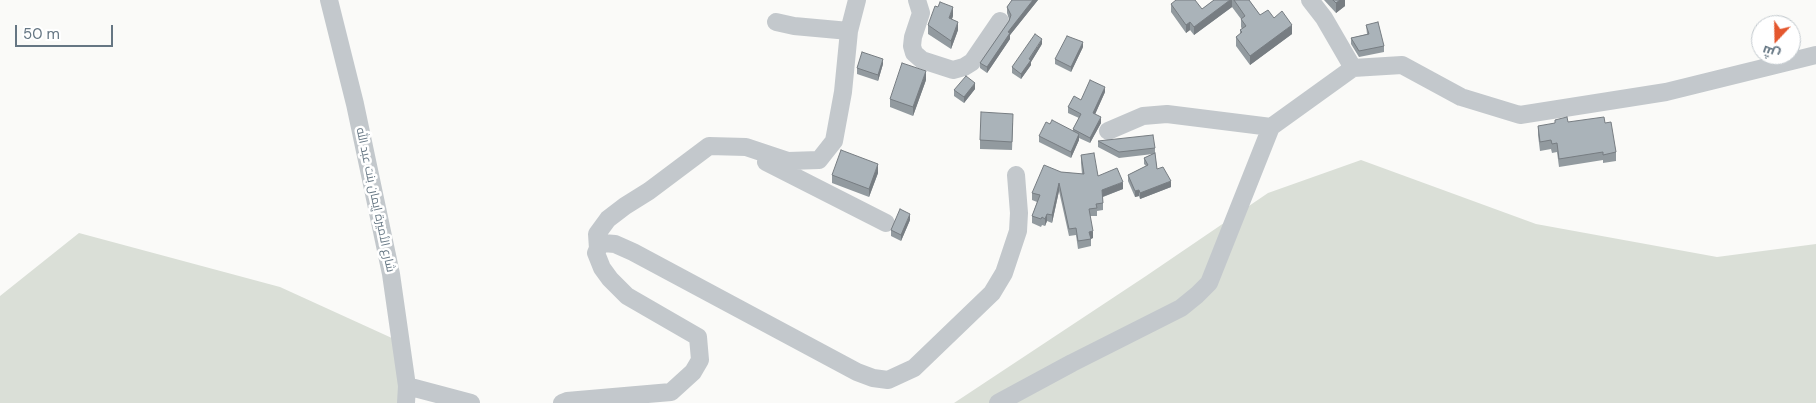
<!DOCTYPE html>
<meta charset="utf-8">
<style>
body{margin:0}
#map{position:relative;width:1816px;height:403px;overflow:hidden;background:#fafaf8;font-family:"DM Sans",Cairo,sans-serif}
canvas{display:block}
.north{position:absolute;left:1751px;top:15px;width:50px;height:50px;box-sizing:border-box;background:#fff;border:1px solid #c1c8cd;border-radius:50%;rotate:201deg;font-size:14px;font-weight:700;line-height:20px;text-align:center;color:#657683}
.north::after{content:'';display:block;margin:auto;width:18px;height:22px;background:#e4572e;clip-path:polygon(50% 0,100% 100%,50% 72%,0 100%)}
.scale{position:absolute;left:15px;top:25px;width:98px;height:22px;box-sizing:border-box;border:2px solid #657683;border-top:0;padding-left:6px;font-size:15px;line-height:18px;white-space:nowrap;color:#657683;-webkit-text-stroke:4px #fff;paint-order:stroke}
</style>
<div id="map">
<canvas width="1816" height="403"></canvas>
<div class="north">ش</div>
<div class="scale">50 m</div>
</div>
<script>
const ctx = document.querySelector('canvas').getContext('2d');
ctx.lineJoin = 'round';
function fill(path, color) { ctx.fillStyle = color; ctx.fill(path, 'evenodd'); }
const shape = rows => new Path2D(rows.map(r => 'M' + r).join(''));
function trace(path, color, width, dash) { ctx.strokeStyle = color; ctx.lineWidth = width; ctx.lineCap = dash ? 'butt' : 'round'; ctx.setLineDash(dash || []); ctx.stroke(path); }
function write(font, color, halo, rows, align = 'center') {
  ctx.font = font + ' "DM Sans",Cairo,sans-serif'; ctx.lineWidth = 5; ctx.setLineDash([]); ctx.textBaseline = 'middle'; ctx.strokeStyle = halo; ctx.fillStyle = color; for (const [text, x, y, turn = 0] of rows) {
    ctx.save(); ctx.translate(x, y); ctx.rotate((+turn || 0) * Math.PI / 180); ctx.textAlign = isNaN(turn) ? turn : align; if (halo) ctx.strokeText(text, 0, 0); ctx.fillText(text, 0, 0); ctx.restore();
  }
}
const green = shape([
 [1361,160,1536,224,1717,257,1816,244,1816,403,954,403,1146,276,1268,193],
 [79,233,280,287,405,344,407,403,0,403,0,296]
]);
const minor = shape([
 [329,0,355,104,391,274,407,386,406,403],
 [917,0,921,13,913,37,912,46,914,53,922,60,953,70,964,67,972,62,1000,21],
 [1310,0,1324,18,1353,68],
 [776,22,794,26,849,31],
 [1108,131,1143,116,1167,114,1271,127],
 [766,162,886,223],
 [598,249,597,234,608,219,625,206,649,191,709,146,746,147,788,161,819,160,834,141,843,92,849,31,857,0],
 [407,386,471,403],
 [562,403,567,401,671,392,693,372,700,360,698,337,627,296,610,279,602,268,596,253,599,246,603,243,615,244,633,252,857,372,873,378,888,380,914,368,992,293,1004,273,1018,231,1019,213,1016,175],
 [998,403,1072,363,1181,308,1197,295,1209,283,1271,127,1353,68,1402,65,1461,97,1520,115,1666,92,1816,55]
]);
const wall = shape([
 [1012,0,1038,0,1010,35,1010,39,987,73,980,68,980,63,1009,21,1009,19,1007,13,1007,7],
 [1214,0,1249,0,1260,15,1274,18,1292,34,1250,65,1236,46,1236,37,1240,34,1240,30,1242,29,1241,27,1241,19,1232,7,1194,35,1190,30,1186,33,1171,12,1171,4,1202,9],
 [1324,0,1345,0,1345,6,1336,13],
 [953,16,952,19,958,30,951,49,928,34,928,25],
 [1366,25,1384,46,1384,52,1359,57,1351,44,1351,38,1367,34],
 [1042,44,1031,62,1031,65,1021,79,1012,73,1012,67],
 [1083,47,1071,72,1055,64,1055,59],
 [883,64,878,81,857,74,857,68],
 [926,80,913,116,890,107,890,99],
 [975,89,964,103,954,96,954,90],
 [1105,92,1095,114,1101,123,1090,143,1079,138,1079,140,1071,158,1039,142,1039,136,1050,124,1073,131,1073,129,1079,118,1068,113,1068,107,1081,100],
 [1555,120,1568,122,1605,123,1616,152,1616,161,1603,163,1603,160,1559,167,1557,152,1552,153,1551,149,1540,151,1538,135,1538,126,1555,124],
 [1013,123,1012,150,980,149,980,140],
 [1098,141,1155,148,1155,153,1157,169,1171,187,1140,199,1139,196,1135,197,1128,181,1128,175,1146,166,1144,164,1144,158,1153,154,1119,158,1098,147],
 [1081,155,1098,176,1123,189,1103,197,1103,210,1097,211,1097,216,1090,216,1093,238,1091,239,1091,246,1078,249,1076,235,1069,236,1059,191,1052,223,1047,221,1045,226,1042,225,1041,227,1032,223,1032,216,1037,202,1032,200,1032,193,1061,172,1082,174,1081,163],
 [878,173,869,197,832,183,832,175],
 [910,220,901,241,891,236,891,230]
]);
const shadedWall = shape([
 [1033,0,1038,0,1010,35,1010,39,987,73,987,67,1008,32],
 [1230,0,1232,0,1232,7,1194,35,1194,27],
 [1340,0,1345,0,1345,6,1336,13,1336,3],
 [953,7,953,16,949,27,949,18],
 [958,22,958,30,951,49,951,41],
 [1190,22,1190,30,1186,33,1186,25],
 [1292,25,1292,34,1250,65,1250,56],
 [1042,39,1042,44,1031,62,1031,65,1021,79,1021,74],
 [1083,42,1083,47,1071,72,1071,67],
 [883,59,883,64,878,81,878,75],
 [926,71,926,80,913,116,913,107],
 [975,83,975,89,964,103,964,97],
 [1105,87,1105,92,1093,119,1093,113],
 [1101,117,1101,123,1090,143,1090,138],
 [1079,134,1079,140,1071,158,1071,152],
 [878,164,878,173,869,197,869,189],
 [1171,181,1171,187,1140,199,1140,193],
 [1123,182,1123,189,1102,197,1102,190],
 [1059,183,1059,191,1052,223,1052,215],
 [1139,190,1139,196,1135,197,1135,191],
 [910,214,910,220,901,241,901,235],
 [1047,214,1047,221,1045,226,1045,219],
 [1093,231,1093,238,1089,239,1089,232]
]);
const building = shape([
 [1012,0,1033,0,1008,32,1010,33,987,67,980,63,1009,21,1011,15,1007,7,1012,0],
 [1176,0,1195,0,1202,9,1214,0,1230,0,1194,27,1190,22,1186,25,1171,4,1176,0],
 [1234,0,1249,0,1260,15,1268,10,1274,18,1282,11,1292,25,1250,56,1236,37,1242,32,1240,30,1246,26,1241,19,1245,16,1234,0],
 [1333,0,1340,0,1336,3,1333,0],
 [940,2,953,7,949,18,958,22,951,41,928,25,935,6,938,7,940,2],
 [1378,22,1384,46,1359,51,1351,38,1369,34,1366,25,1378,22],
 [1035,34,1042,39,1029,59,1031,60,1021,74,1012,67,1035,34],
 [1067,36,1083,42,1071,67,1055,59,1067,36],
 [862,52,883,59,878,75,857,68,862,52],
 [902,63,926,71,913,107,890,99,902,63],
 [966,76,975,83,964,97,954,90,966,76],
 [1090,80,1105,87,1093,113,1101,117,1090,138,1073,129,1081,114,1068,107,1074,96,1081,100,1090,80],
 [981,112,1013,114,1012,142,980,140,981,112],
 [1567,117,1568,122,1604,117,1605,123,1611,122,1616,152,1603,155,1603,152,1559,159,1557,143,1552,144,1551,140,1540,142,1538,126,1555,123,1555,120,1567,117],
 [1052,120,1079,134,1071,152,1039,136,1046,122,1050,124,1052,120],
 [1153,135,1155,148,1119,152,1098,141,1153,135],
 [841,150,878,164,869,189,832,175,841,150],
 [1094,153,1098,176,1117,168,1123,182,1102,190,1103,203,1096,204,1097,208,1089,209,1093,231,1089,232,1091,239,1078,241,1076,228,1069,229,1059,183,1052,215,1047,214,1045,219,1042,217,1041,219,1032,216,1040,195,1032,193,1044,165,1061,172,1084,174,1081,155,1094,153],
 [1155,153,1157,169,1163,167,1171,181,1140,193,1139,190,1135,191,1128,175,1148,165,1144,158,1155,153],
 [900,209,910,214,901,235,891,230,900,209]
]);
const streetNames = [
 ["شارع الأميرة إيمان بنت عبد الله",375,200,78]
];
fill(green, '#dadfd7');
trace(minor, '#c3c8cc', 18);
fill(wall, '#929a9f');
fill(shadedWall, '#777d82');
fill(building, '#aab3b9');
trace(building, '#777d82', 1);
write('12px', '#657683', '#fff', streetNames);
</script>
